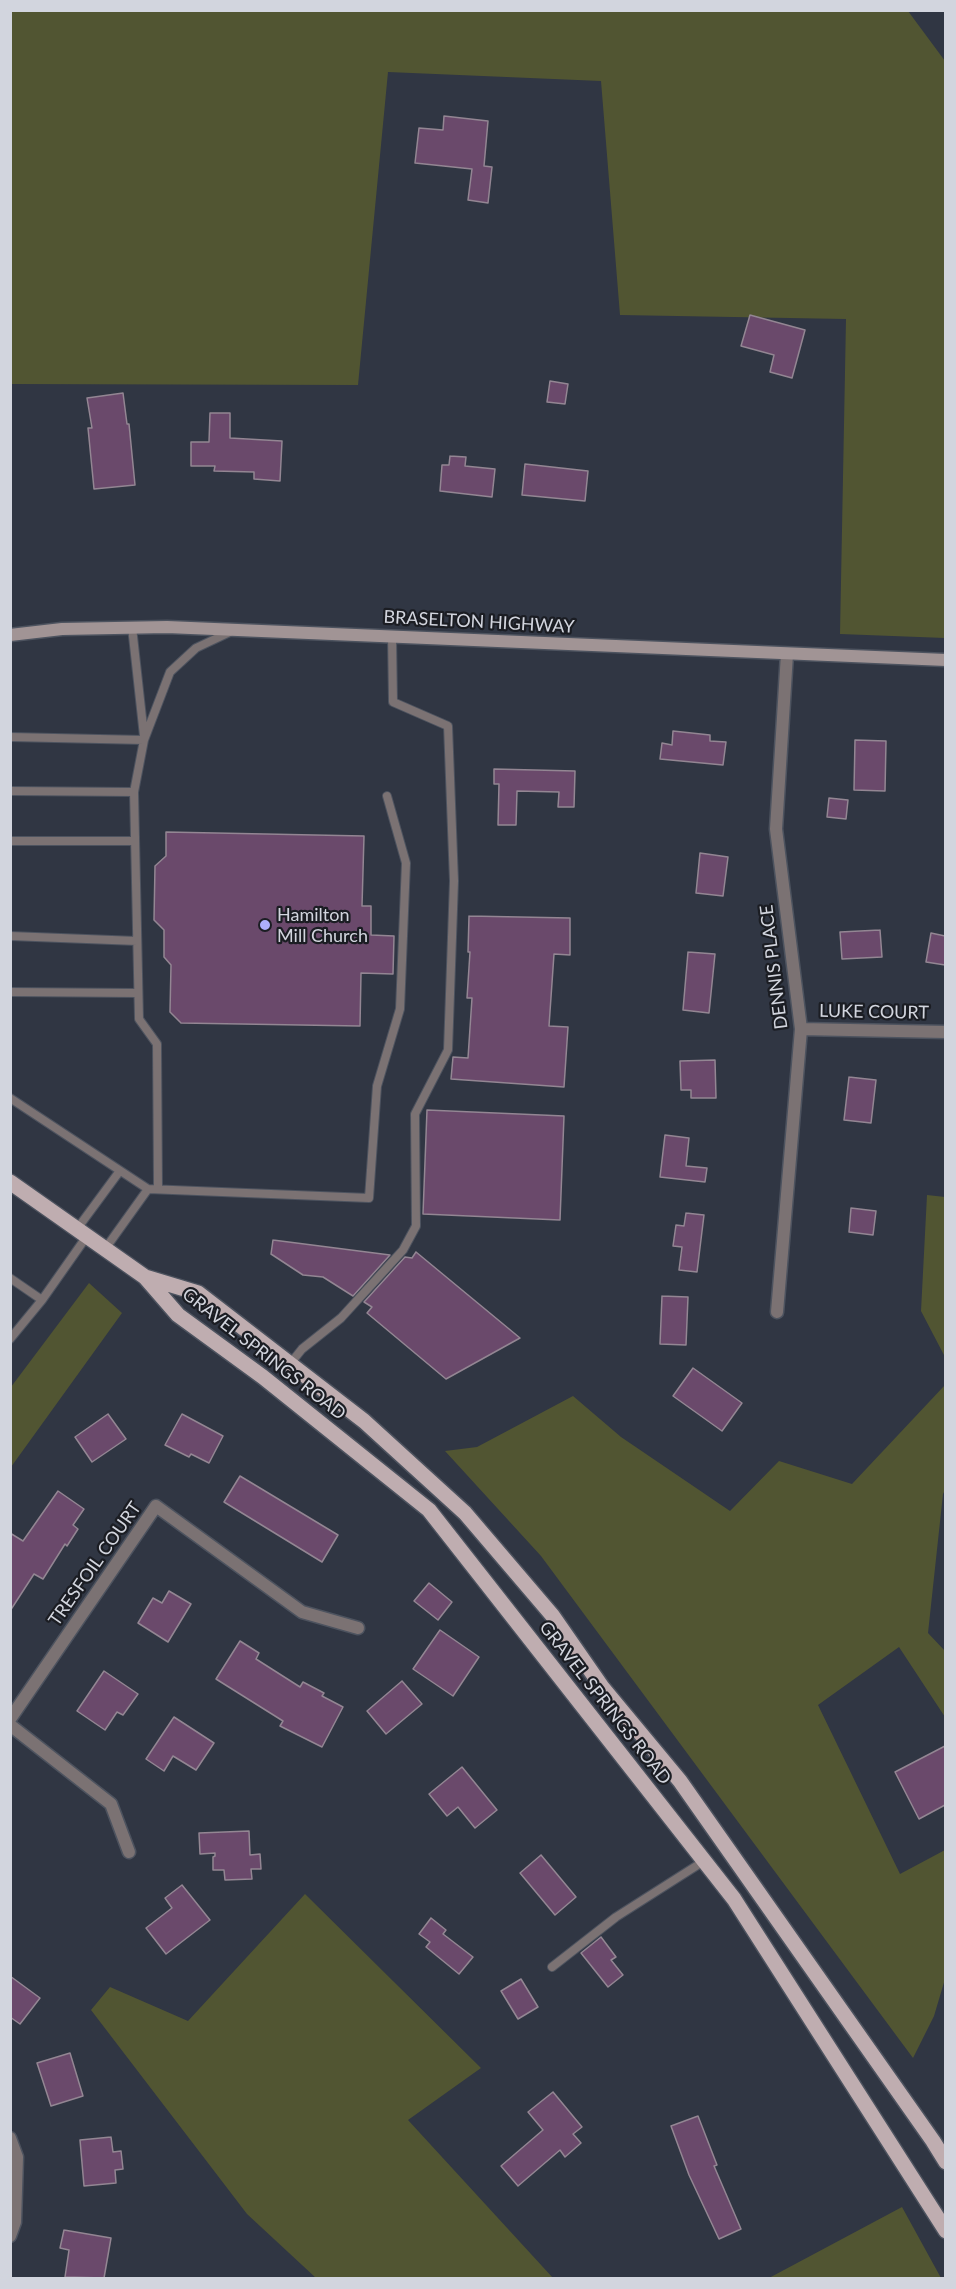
<!DOCTYPE html>
<style>
body{margin:0}
#map{position:relative;width:956px;height:2289px;overflow:hidden;background:#303643;font-family:Lato,sans-serif}
canvas{display:block}
.frame{position:absolute;inset:0;border:12px solid #d2d5de;pointer-events:none}
</style>
<div id="map">
<canvas width="956" height="2289"></canvas>
<div class="frame"></div>
</div>
<script>
const ctx = document.querySelector('canvas').getContext('2d');
ctx.lineJoin = 'round';
function fill(path, color) { ctx.fillStyle = color; ctx.fill(path, 'evenodd'); }
const shape = rows => new Path2D(rows.map(r => 'M' + r).join(''));
function trace(path, color, width, dash) { ctx.strokeStyle = color; ctx.lineWidth = width; ctx.lineCap = dash ? 'butt' : 'round'; ctx.setLineDash(dash || []); ctx.stroke(path); }
function write(font, color, halo, rows, align = 'center') {
  ctx.font = font + ' Lato,sans-serif'; ctx.lineWidth = 4.5; ctx.setLineDash([]); ctx.textBaseline = 'middle'; ctx.strokeStyle = halo; ctx.fillStyle = color; for (const [text, x, y, turn = 0] of rows) {
    ctx.save(); ctx.translate(x, y); ctx.rotate((+turn || 0) * Math.PI / 180); ctx.textAlign = isNaN(turn) ? turn : align; if (halo) ctx.strokeText(text, 0, 0); ctx.fillText(text, 0, 0); ctx.restore();
  }
}
const green = shape([
 [11,11,908,11,945,61,945,638,840,634,846,319,620,315,601,81,388,72,358,385,11,384],
 [927,1195,945,1197,945,1357,921,1311],
 [89,1283,122,1313,11,1467,11,1387],
 [945,1385,945,1490,943,1494,928,1633,945,1651,945,1717,899,1647,818,1705,900,1874,945,1850,945,1979,934,2016,913,2058,541,1556,445,1451,477,1447,573,1396,621,1437,730,1511,779,1461,852,1484],
 [305,1894,481,2068,408,2120,553,2278,316,2278,247,2214,91,2010,110,1987,188,2021],
 [902,2207,941,2278,769,2278]
]);
const building = shape([
 [444,116,488,121,484,166,492,167,488,203,468,200,472,169,415,163,419,128,443,130,444,116],
 [750,315,805,330,792,378,770,372,774,355,741,346,750,315],
 [550,381,568,384,565,404,547,402,550,381],
 [123,393,127,424,129,424,135,485,94,489,88,428,92,428,87,398,123,393],
 [210,413,230,413,230,438,282,441,280,481,254,479,254,472,214,471,215,466,191,466,191,442,209,442,210,413],
 [450,456,466,457,465,466,495,469,492,497,440,491,442,465,449,465,450,456],
 [525,464,588,471,585,501,522,495,525,464],
 [673,731,710,735,710,741,726,742,723,765,660,759,662,743,672,745,673,731],
 [855,740,886,741,885,791,854,790,855,740],
 [494,769,575,771,574,807,558,807,559,792,517,791,516,825,498,825,499,784,494,784,494,769],
 [829,798,848,800,846,819,827,817,829,798],
 [166,832,364,836,362,906,371,906,371,935,394,936,393,974,361,973,360,1026,181,1023,170,1012,171,965,164,957,164,930,154,920,155,866,166,856,166,832],
 [700,853,728,857,723,896,696,893,700,853],
 [469,916,570,918,570,955,554,954,549,1026,568,1027,564,1087,451,1079,453,1057,468,1058,472,998,467,998,470,952,468,952,469,916],
 [880,930,882,957,842,959,840,932,880,930],
 [931,933,945,936,945,965,926,962,931,933],
 [688,952,715,954,709,1013,683,1010,688,952],
 [715,1060,716,1098,691,1098,691,1090,681,1090,680,1061,715,1060],
 [849,1077,876,1080,871,1123,844,1120,849,1077],
 [427,1110,564,1116,560,1220,423,1214,427,1110],
 [665,1135,689,1138,686,1166,707,1168,705,1182,660,1177,665,1135],
 [851,1208,876,1211,873,1235,849,1232,851,1208],
 [686,1213,704,1215,697,1272,679,1270,682,1247,673,1246,676,1225,684,1226,686,1213],
 [273,1240,390,1255,353,1296,323,1277,303,1275,271,1254,273,1240],
 [416,1252,520,1338,446,1379,367,1313,372,1307,364,1302,405,1257,412,1258,416,1252],
 [662,1296,688,1297,686,1345,660,1344,662,1296],
 [693,1368,742,1403,722,1431,673,1396,693,1368],
 [108,1414,126,1439,92,1462,75,1437,108,1414],
 [182,1414,223,1436,209,1463,191,1454,189,1457,165,1445,182,1414],
 [240,1476,338,1535,322,1562,224,1502,240,1476],
 [58,1491,84,1509,73,1525,78,1529,67,1546,65,1544,43,1579,34,1574,10,1611,10,1533,23,1541,58,1491],
 [429,1583,452,1602,438,1620,414,1601,429,1583],
 [169,1591,191,1604,168,1642,138,1623,153,1598,162,1603,169,1591],
 [440,1630,479,1657,453,1696,413,1669,440,1630],
 [240,1641,259,1653,256,1659,300,1687,303,1682,324,1693,322,1696,343,1707,322,1747,280,1726,283,1721,216,1679,240,1641],
 [104,1671,138,1694,123,1715,117,1712,105,1730,77,1711,104,1671],
 [402,1681,422,1704,386,1734,367,1711,402,1681],
 [174,1717,214,1743,196,1770,173,1756,164,1771,146,1759,174,1717],
 [945,1746,945,1805,919,1819,895,1772,945,1746],
 [462,1767,497,1810,475,1828,458,1807,447,1816,429,1794,462,1767],
 [249,1831,250,1855,260,1854,261,1869,251,1869,252,1879,225,1880,224,1870,213,1870,213,1857,215,1856,215,1853,200,1854,199,1833,249,1831],
 [541,1855,576,1897,555,1915,520,1873,541,1855],
 [182,1885,210,1920,166,1954,146,1928,172,1908,165,1898,182,1885],
 [431,1918,446,1930,443,1934,473,1957,459,1974,426,1947,430,1942,419,1934,431,1918],
 [601,1937,616,1957,611,1960,623,1975,608,1987,581,1953,601,1937],
 [10,1976,40,1998,20,2024,10,2017,10,1976],
 [521,1979,538,2007,518,2019,501,1991,521,1979],
 [70,2053,83,2096,51,2106,37,2063,70,2053],
 [553,2092,582,2127,573,2134,581,2143,565,2157,560,2150,518,2186,501,2166,543,2130,528,2112,553,2092],
 [698,2116,717,2165,714,2166,741,2229,719,2239,689,2175,671,2126,698,2116],
 [111,2137,113,2152,121,2151,123,2169,115,2170,116,2183,84,2186,80,2140,111,2137],
 [64,2230,111,2238,104,2278,65,2277,69,2250,60,2248,64,2230]
]);
const service = shape([
 [132,627,144,736],
 [10,737,144,740],
 [10,791,134,792],
 [10,841,135,841],
 [10,936,137,941],
 [10,992,138,993],
 [10,1098,148,1189,369,1198,377,1086,400,1009,406,863,387,796],
 [158,1189,157,1044,139,1019,134,792,144,740,170,672,196,648,230,632],
 [77,1229,119,1172],
 [105,1249,148,1189],
 [10,1278,42,1300],
 [10,1339,42,1300,87,1236],
 [290,1364,302,1349,341,1318,403,1250,416,1226,415,1114,448,1050,454,881,448,726,393,702,392,636],
 [552,1967,616,1917,704,1861]
]);
const minor = shape([
 [801,1029,946,1032],
 [777,1312,801,1029,776,829,787,654],
 [10,1719,156,1506,302,1612,358,1628],
 [10,1725,111,1804,129,1852],
 [10,2138,17,2157,15,2222,10,2236]
]);
const secondary = shape([
 [10,635,62,629,167,627,946,660]
]);
const primary = shape([
 [10,1182,145,1277,178,1315,263,1377,429,1510,734,1899,946,2231],
 [145,1277,198,1293,364,1421,465,1513,552,1615,602,1687,680,1781,933,2141,946,2162]
]);
const markers = [
 [265,925,6,"#acaffb"]
];
const streetNames = [
 ["BRASELTON HIGHWAY",479,622,3],
 ["DENNIS PLACE",774,967,-97],
 ["LUKE COURT",874,1012,1],
 ["GRAVEL SPRINGS ROAD",264,1354,38],
 ["TRESFOIL COURT",95,1564,-55],
 ["GRAVEL SPRINGS ROAD",605,1703,52]
];
const poiNames = [
 ["Hamilton",277,915],
 ["Mill Church",277,936]
];
fill(green, '#515532');
fill(building, '#6a496b');
trace(building, '#938693', 1.5);
trace(service, '#4d535f', 10);
trace(minor, '#4d535f', 15);
trace(secondary, '#4d535f', 15);
trace(primary, '#4d535f', 18);
trace(service, '#7b7273', 8);
trace(minor, '#7b7273', 12);
trace(secondary, '#a19495', 12);
trace(primary, '#bfadb0', 15);
for (const [x, y, r, color] of markers) { const dot = new Path2D(); dot.arc(x, y, r, 0, 2 * Math.PI); ctx.fillStyle = color; ctx.fill(dot); trace(dot, '#1b1d23', 2); }
write('18px', '#d2d5de', '#1b1d23', streetNames);
write('18px', '#d2d5de', '#1b1d23', poiNames, 'left');
</script>
